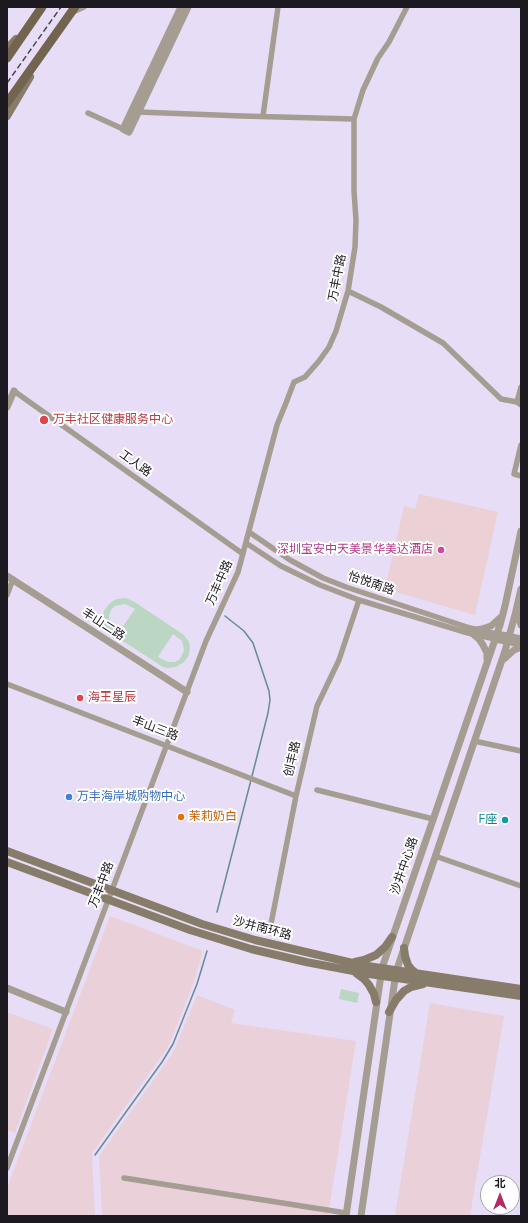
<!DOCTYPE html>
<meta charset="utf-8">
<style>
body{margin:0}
#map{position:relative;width:528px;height:1223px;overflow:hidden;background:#e7ddf6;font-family:"Nunito Sans","Noto Sans SC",sans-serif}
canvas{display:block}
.frame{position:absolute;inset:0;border:8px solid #1c1921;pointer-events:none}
.north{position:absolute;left:480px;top:1175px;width:40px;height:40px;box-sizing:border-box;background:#fff;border:1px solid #a4a3a6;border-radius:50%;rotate:0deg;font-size:11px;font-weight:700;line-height:16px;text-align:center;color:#1c1921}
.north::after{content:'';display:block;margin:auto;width:14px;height:18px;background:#b62a63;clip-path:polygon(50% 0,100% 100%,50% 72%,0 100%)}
</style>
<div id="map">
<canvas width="528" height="1223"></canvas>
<div class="frame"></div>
<div class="north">北</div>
</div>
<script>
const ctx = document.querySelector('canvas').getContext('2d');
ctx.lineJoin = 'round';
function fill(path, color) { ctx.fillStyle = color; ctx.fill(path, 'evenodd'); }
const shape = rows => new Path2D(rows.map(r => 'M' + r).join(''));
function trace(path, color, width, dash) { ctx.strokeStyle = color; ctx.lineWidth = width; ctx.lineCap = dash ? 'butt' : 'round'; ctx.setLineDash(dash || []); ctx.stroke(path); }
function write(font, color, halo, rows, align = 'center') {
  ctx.font = font + ' "Nunito Sans","Noto Sans SC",sans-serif'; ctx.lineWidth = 4; ctx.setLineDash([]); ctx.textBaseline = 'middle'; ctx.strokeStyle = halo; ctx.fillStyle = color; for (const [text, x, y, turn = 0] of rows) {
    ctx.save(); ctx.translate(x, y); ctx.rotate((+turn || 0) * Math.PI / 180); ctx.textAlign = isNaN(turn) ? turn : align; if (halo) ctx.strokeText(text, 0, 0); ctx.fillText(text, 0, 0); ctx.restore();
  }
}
const commercial = shape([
 [419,494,498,512,475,615,385,589,404,506,415,509]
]);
const industrial = shape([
 [110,916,203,951,194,982,170,1043,166,1050,92,1153,95,1216,7,1216,7,1188],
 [197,995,235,1010,231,1023,356,1041,328,1216,102,1216,99,1156,172,1054,176,1046],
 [430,1003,504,1016,470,1216,395,1216],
 [7,1012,53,1029,15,1133,7,1130]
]);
const green = shape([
 [125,598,133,601,184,635,189,642,190,646,189,655,184,662,176,667,168,668,163,667,109,632,104,624,103,616,104,611,109,604,113,601,117,599],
 [125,604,135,609,119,632,111,625,109,616,111,610,115,606],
 [173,634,182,641,184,650,180,659,175,662,168,662,158,657],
 [341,989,359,993,357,1003,339,999]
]);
const stream = shape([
 [225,616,244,631,253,643,269,691,270,700,268,713,252,776],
 [217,912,251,780],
 [95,1155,162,1062,173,1044,197,984,207,951]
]);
const minor = shape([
 [73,12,84,7],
 [139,112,242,116,354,119],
 [88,113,123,129],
 [263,116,278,7],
 [348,291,381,307,443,343,501,399,517,402,521,405],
 [14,391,243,554],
 [517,402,521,387],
 [521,445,514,474,521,476],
 [249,532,290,560,323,578,346,587,470,628,497,634],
 [246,543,281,566,320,585,359,600,468,633,495,639],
 [7,595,13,579],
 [7,684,296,796],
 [474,741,521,751],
 [317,790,433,819],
 [435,856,521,886],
 [270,929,296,796,317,706,339,660,359,600],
 [7,1168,206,641,238,572,277,425,286,403,294,382,305,377,319,361,329,347,336,331,348,291,355,247,356,220,354,191,354,119,363,90,378,58,389,42,407,7],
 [124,1178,346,1213]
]);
const tertiary = shape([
 [181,7,123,129,129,132,188,7],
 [7,407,14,391],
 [7,576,187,692],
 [517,611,521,625],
 [476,630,482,629,491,626,501,617],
 [473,634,479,639,483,645,487,653,487,659],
 [497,634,521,639],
 [495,639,521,644],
 [504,659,514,650,521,647],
 [7,988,66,1012],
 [346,1216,382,968,500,625,505,606,521,531],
 [361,1216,396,972,505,651,515,615,521,589]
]);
const secondary = shape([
 [7,49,16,39],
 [7,116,30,77],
 [7,851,202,924,255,940,361,965,521,989],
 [7,862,190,930,251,949,306,962,369,974,521,996],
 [404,948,405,956,408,965,412,970,416,973],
 [355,962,364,960,376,955,385,947,392,937],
 [356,973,364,979,369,985,374,994,376,1002],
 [389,1012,396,1000,404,991,411,987,423,984]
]);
const primary = shape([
 [7,58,42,7],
 [7,103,75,7]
]);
const rail = shape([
 [7,83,61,7]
]);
const markers = [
 [44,420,5,"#e0444e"],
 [441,550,4,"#d1479c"],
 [80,698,4,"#e0444e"],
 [69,797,4,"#3f7fe0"],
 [181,817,4,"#e8710a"],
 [505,820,4,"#0f9aa8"]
];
const streetNames = [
 ["万丰中路",338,278,-79],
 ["工人路",135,464,36],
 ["万丰中路",220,583,-66],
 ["怡悦南路",371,584,19],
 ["丰山二路",103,625,33],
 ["丰山三路",155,729,21],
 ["创丰路",293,759,-77],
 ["沙井中心路",405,866,-71],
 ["万丰中路",102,885,-69],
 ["沙井南环路",262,929,15]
];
const healthNames = [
 ["万丰社区健康服务中心",53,420],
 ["海王星辰",88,698]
];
const hotelNames = [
 ["深圳宝安中天美景华美达酒店",433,550]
];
const shopNames = [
 ["万丰海岸城购物中心",77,797]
];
const foodNames = [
 ["茉莉奶白",189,817]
];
const cultureNames = [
 ["F座",497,820]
];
fill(commercial, '#ebd1d5');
fill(industrial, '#ead1d9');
fill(green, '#bbd7c4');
trace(stream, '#678b95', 1.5);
trace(minor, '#a59d91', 5.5);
trace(tertiary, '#a59d91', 7);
trace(secondary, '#877c6a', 8);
trace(primary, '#72644f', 9);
trace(rail, '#4a4551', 1.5, [6, 3]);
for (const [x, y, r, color] of markers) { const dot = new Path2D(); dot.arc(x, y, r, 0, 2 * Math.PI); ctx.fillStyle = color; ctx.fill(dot); trace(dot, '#fff', 1.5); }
write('12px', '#1c1921', '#fff', streetNames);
write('12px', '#be3a42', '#fff', healthNames, 'left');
write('12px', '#b23c85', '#fff', hotelNames, 'right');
write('12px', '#366cbe', '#fff', shopNames, 'left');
write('12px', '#c56008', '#fff', foodNames, 'left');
write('12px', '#0d838f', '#fff', cultureNames, 'right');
</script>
